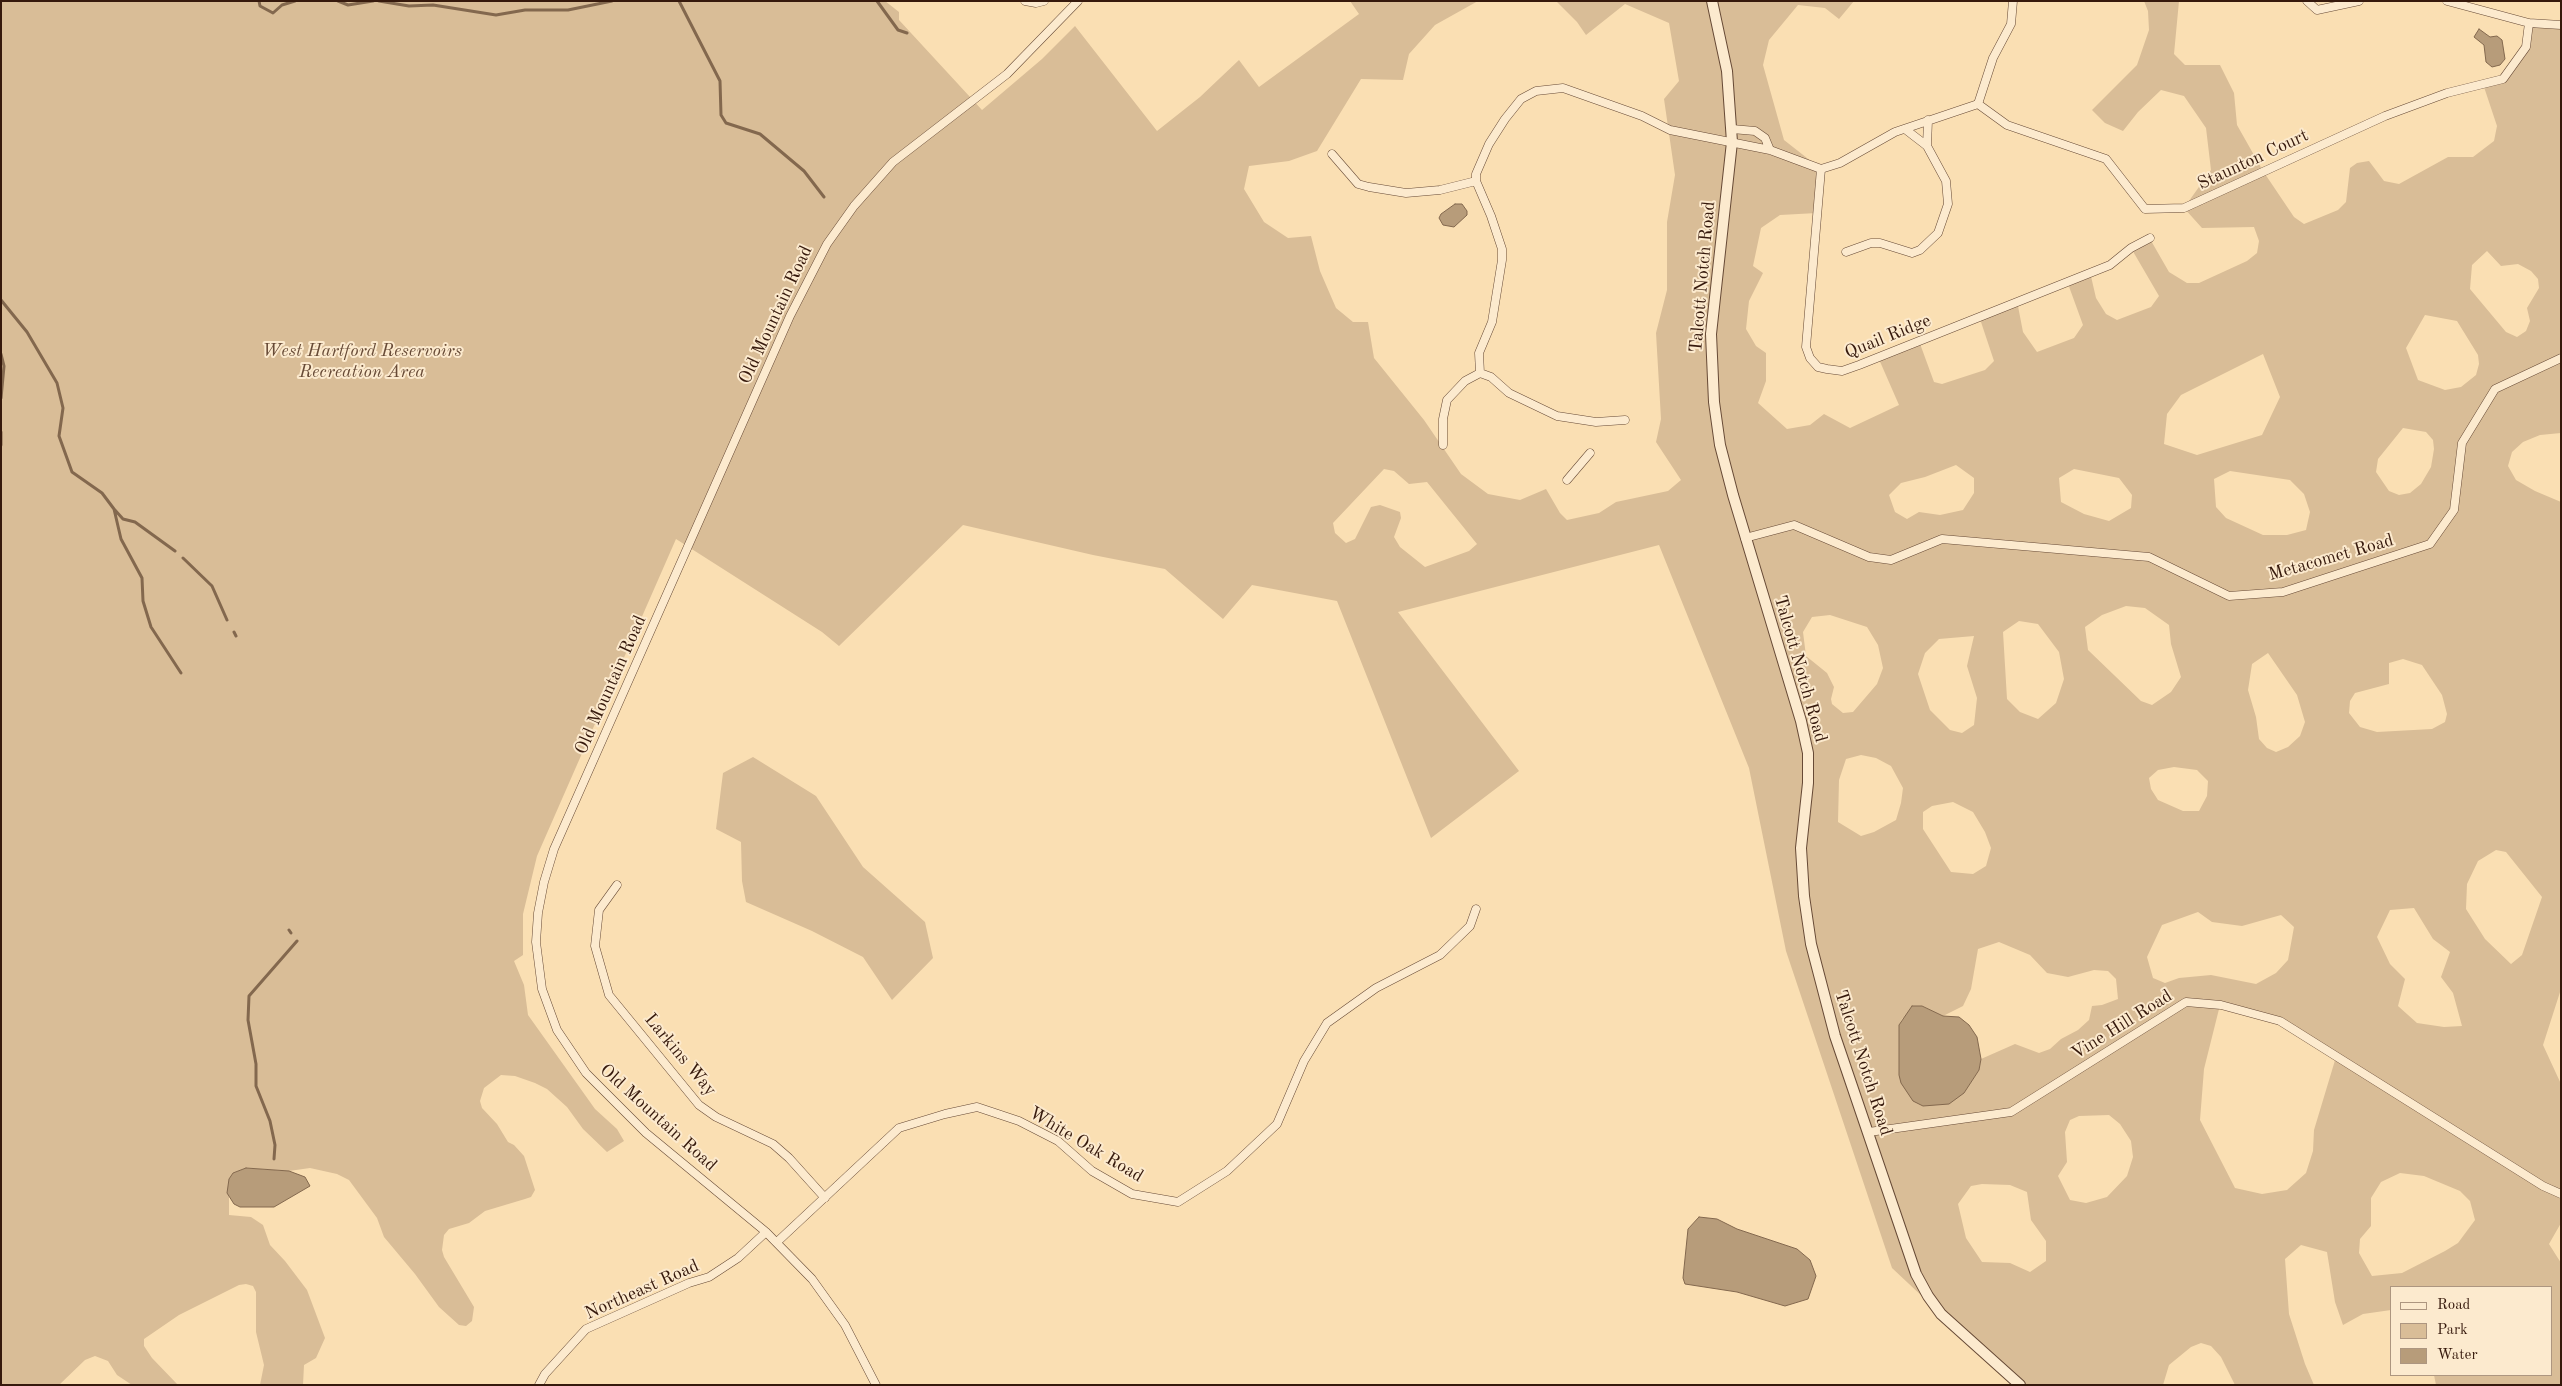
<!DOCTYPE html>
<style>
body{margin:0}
#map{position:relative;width:2562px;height:1386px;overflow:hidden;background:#fadfb3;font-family:"Old Standard TT",serif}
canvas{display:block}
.frame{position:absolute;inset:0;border:2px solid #36190c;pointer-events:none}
.legend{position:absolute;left:2390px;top:1286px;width:162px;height:90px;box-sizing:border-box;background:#fceace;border:1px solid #ad9680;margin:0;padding:6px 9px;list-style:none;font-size:15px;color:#36190c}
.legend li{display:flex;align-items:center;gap:10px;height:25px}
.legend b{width:25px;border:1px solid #ad9680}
</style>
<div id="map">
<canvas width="2562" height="1386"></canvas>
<div class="frame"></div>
<ul class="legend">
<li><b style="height:6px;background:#fceace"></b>Road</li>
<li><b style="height:14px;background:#d9bd97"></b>Park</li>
<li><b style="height:14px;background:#b79c7a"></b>Water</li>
</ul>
</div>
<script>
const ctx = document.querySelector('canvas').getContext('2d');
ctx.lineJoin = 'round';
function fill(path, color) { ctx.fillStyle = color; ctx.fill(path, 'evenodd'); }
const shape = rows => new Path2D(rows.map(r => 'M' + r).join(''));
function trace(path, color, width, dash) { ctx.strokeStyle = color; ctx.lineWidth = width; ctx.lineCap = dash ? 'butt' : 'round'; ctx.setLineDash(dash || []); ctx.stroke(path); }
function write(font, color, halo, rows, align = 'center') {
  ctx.font = font + ' "Old Standard TT",serif'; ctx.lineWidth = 4; ctx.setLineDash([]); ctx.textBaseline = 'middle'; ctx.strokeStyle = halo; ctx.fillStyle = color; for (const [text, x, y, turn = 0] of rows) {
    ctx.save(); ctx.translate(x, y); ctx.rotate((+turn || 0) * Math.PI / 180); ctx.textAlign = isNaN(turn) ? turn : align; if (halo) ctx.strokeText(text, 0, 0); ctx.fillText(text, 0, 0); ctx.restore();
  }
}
const green = shape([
 [1,1,885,1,899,12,899,20,982,110,1042,59,1075,26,1157,131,1200,97,1239,60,1259,87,1359,14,1350,1,1478,1,1435,25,1409,54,1403,80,1361,79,1317,151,1289,161,1249,166,1244,189,1264,222,1288,238,1311,236,1320,271,1336,308,1353,322,1368,322,1374,358,1424,420,1461,474,1488,494,1520,500,1546,489,1560,513,1567,520,1599,513,1616,502,1668,491,1681,480,1656,442,1661,419,1656,333,1667,290,1667,222,1675,175,1664,99,1679,81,1669,23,1625,4,1586,35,1577,22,1556,1,1854,1,1839,19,1825,8,1798,5,1769,40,1763,65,1784,140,1821,169,1817,213,1780,215,1761,228,1753,266,1763,273,1749,301,1746,329,1756,346,1766,353,1766,381,1758,403,1787,429,1810,425,1824,414,1850,428,1899,405,1878,357,1919,341,1934,382,1942,384,1985,370,1994,361,1979,316,2017,301,2023,332,2037,352,2074,338,2083,325,2067,281,2090,272,2096,298,2106,314,2117,320,2151,307,2159,296,2131,248,2150,239,2169,272,2187,283,2199,283,2247,261,2257,253,2259,241,2254,227,2202,228,2184,208,2211,170,2206,128,2184,96,2161,90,2138,112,2123,131,2105,123,2092,110,2137,65,2149,30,2148,11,2144,1,2179,1,2174,54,2185,65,2220,65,2234,93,2237,125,2263,171,2294,217,2304,224,2338,210,2346,202,2350,168,2357,163,2369,161,2384,181,2399,184,2448,157,2473,157,2494,141,2497,126,2483,84,2503,78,2526,47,2529,23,2561,25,2561,433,2540,435,2523,442,2512,452,2508,466,2516,480,2535,491,2561,502,2561,989,2543,1045,2561,1084,2561,1223,2549,1244,2561,1263,2561,1385,2436,1385,2434,1375,2551,1375,2551,1287,2391,1287,2391,1310,2363,1314,2343,1325,2335,1302,2327,1252,2301,1245,2285,1259,2289,1314,2305,1364,2314,1385,2235,1385,2221,1357,2211,1346,2201,1343,2191,1347,2169,1365,2163,1385,2020,1385,1941,1314,1892,1268,1786,951,1749,768,1659,545,1398,612,1519,771,1431,838,1337,601,1252,585,1223,619,1165,569,1093,555,963,525,839,646,822,632,676,539,537,856,523,914,523,955,514,961,524,985,528,1015,595,1109,617,1129,624,1141,607,1152,583,1129,567,1107,547,1089,535,1083,515,1076,501,1075,484,1088,480,1101,482,1108,497,1124,508,1142,514,1145,524,1156,535,1190,531,1197,525,1199,485,1211,469,1223,449,1229,444,1235,442,1250,444,1257,474,1307,472,1321,466,1326,459,1325,439,1307,415,1274,384,1237,377,1218,349,1180,337,1174,310,1168,289,1171,246,1168,233,1173,229,1179,229,1215,251,1217,263,1225,270,1245,285,1261,307,1290,325,1338,316,1358,304,1365,303,1385,260,1385,264,1365,256,1332,256,1292,253,1286,246,1284,239,1285,179,1315,144,1339,144,1346,152,1358,178,1385,132,1385,117,1375,108,1361,95,1356,85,1360,59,1385,1,1385],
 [2487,251,2501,266,2518,264,2531,271,2538,279,2539,288,2527,308,2530,321,2526,331,2517,337,2506,332,2470,289,2472,265],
 [2425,315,2457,321,2478,355,2479,364,2476,375,2461,387,2445,390,2418,380,2406,348],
 [2263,354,2280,397,2262,435,2197,455,2164,444,2167,414,2181,395],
 [2403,428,2426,432,2433,440,2434,449,2431,467,2421,484,2410,493,2399,495,2389,491,2376,472,2378,459],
 [1956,465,1974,478,1974,493,1963,510,1940,515,1919,512,1907,519,1895,512,1889,495,1901,483,1925,477],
 [1384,469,1394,471,1409,484,1427,482,1477,544,1469,551,1425,567,1400,547,1394,537,1401,518,1400,512,1380,505,1371,507,1355,539,1346,543,1335,533,1333,523],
 [2074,469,2119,478,2132,495,2131,508,2109,521,2084,514,2061,502,2059,478],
 [2230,471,2290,480,2304,494,2310,512,2306,530,2287,535,2263,535,2226,518,2216,507,2214,479],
 [2126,606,2145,608,2169,625,2171,644,2181,677,2171,692,2152,705,2141,701,2088,650,2085,627,2102,615],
 [1830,615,1867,627,1878,645,1883,668,1877,684,1853,712,1843,713,1832,704,1831,699,1834,687,1827,673,1806,656,1803,632,1812,617],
 [2019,621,2038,624,2059,652,2064,679,2056,703,2038,719,2020,712,2007,699,2003,632],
 [1974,636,1967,666,1977,698,1974,725,1962,733,1950,730,1930,710,1918,674,1925,653,1939,639],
 [2268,653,2297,695,2305,722,2300,736,2288,747,2276,752,2267,748,2259,739,2256,717,2248,690,2252,664],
 [2403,659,2422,665,2442,695,2447,714,2445,722,2432,729,2377,732,2360,727,2349,713,2350,701,2355,693,2389,684,2389,663],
 [1861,755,1876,758,1891,766,1903,788,1901,803,1896,820,1874,832,1861,836,1838,822,1839,780,1846,759],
 [2174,767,2197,770,2208,781,2207,796,2199,811,2183,811,2158,800,2151,789,2149,778,2158,770],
 [1953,802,1973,812,1985,832,1991,848,1986,866,1973,874,1951,872,1923,829,1923,812,1932,806],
 [2496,850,2506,852,2542,897,2522,955,2511,964,2485,939,2466,909,2467,884,2478,861],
 [2414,908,2433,939,2450,952,2441,977,2453,993,2462,1026,2444,1027,2417,1023,2398,1006,2405,979,2390,964,2377,937,2390,910],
 [2198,912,2212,922,2242,926,2281,915,2294,927,2288,960,2276,973,2256,984,2211,975,2179,978,2165,983,2153,978,2147,957,2162,925],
 [1999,942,2030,955,2047,973,2068,977,2094,970,2108,971,2116,979,2118,999,2102,1005,2092,1006,2089,1020,2078,1030,2061,1039,2050,1049,2039,1053,2015,1044,1981,1059,1979,1070,1964,1093,1899,1075,1899,1025,1902,1019,1922,1006,1943,1016,1963,1006,1971,989,1978,949],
 [2220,1005,2280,1021,2336,1057,2314,1130,2313,1151,2306,1173,2287,1190,2262,1194,2235,1188,2200,1120,2204,1069],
 [2109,1115,2120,1124,2131,1141,2133,1157,2127,1176,2107,1197,2086,1203,2070,1200,2058,1176,2067,1162,2065,1132,2070,1120,2079,1116],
 [2400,1173,2424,1176,2460,1191,2470,1201,2475,1220,2458,1243,2445,1251,2402,1273,2372,1276,2359,1253,2360,1239,2371,1226,2371,1198,2381,1182],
 [1982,1184,2010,1185,2027,1192,2031,1220,2046,1241,2046,1261,2030,1272,2010,1263,1982,1262,1966,1238,1958,1204,1971,1186],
 [753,757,816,796,863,867,925,922,933,958,892,1000,863,957,812,931,746,902,742,881,741,842,716,829,723,773]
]);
const water = shape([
 [2479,29,2490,37,2497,36,2502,40,2505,59,2500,65,2492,67,2486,62,2484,45,2474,37,2479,29],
 [1455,204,1462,204,1467,211,1467,215,1454,227,1443,225,1439,218,1441,214,1455,204],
 [1912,1006,1922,1006,1943,1016,1959,1017,1969,1025,1977,1037,1981,1059,1979,1070,1964,1093,1949,1104,1923,1106,1913,1101,1901,1083,1899,1075,1899,1025,1912,1006],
 [246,1168,289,1171,305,1177,310,1186,274,1207,240,1207,234,1204,227,1193,229,1179,233,1173,246,1168],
 [1699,1217,1717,1219,1737,1229,1797,1249,1810,1260,1816,1276,1808,1299,1785,1306,1737,1292,1685,1284,1683,1278,1688,1229,1699,1217]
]);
const stream = shape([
 [259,1,260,6,273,13,282,5,295,1],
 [338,1,348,5,373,1],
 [379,1,409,6,433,5,496,15,525,10,568,10,612,1],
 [679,1,720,81,721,115,726,123,760,134,804,171,824,197],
 [877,1,898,30,907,33],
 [1,300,27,332,57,383,63,408,59,436,72,472,102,493,114,509,121,539,142,578,143,601,151,627,181,673],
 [1,354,4,366,1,398],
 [1,432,1,445],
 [114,509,123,519,135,522,175,551],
 [183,558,212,586,227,620],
 [234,632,236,636],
 [289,930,291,933],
 [274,1159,275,1145,270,1121,256,1086,256,1064,248,1020,249,996,297,941]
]);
const minor = shape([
 [1025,1,1036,3,1044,1],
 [2307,1,2317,10,2359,1],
 [2447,1,2529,23,2561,25],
 [1978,104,2007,125,2106,159,2145,209,2184,208,2385,116,2447,93,2503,79,2526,47,2529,23],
 [1978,104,1993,58,2011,24,2013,1],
 [1732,129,1755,131,1765,138,1770,150],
 [1927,146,1928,120],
 [1332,154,1358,184,1369,187,1406,193,1440,190,1476,181],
 [1821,169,1806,347,1810,358,1818,367,1827,369,1842,371,1859,365,2110,265,2131,248,2150,238],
 [1846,252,1871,243,1880,243,1912,253,1920,250,1938,233,1948,204,1946,181,1927,146,1905,129],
 [1480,373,1479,353,1492,322,1502,260,1502,249,1491,216,1476,181,1476,174,1489,144,1505,119,1521,99,1536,91,1563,88,1642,116,1670,130,1770,150,1821,169,1840,163,1895,132,1978,104],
 [1480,373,1491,377,1509,393,1557,416,1596,422,1625,420],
 [1443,445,1443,419,1447,400,1465,381,1480,373],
 [1567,480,1590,453],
 [1745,538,1794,525,1869,557,1891,560,1942,539,2149,557,2229,596,2283,592,2430,544,2454,510,2462,443,2495,389,2561,358],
 [617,885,599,910,595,946,609,995,699,1105,716,1117,773,1144,789,1158,825,1198],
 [1869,1132,2011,1112,2186,1002,2221,1005,2280,1021,2543,1186,2561,1194],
 [777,1242,899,1128,945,1114,977,1107,1019,1121,1058,1141,1092,1171,1132,1194,1178,1202,1227,1171,1277,1124,1304,1061,1327,1023,1376,988,1440,955,1470,926,1476,909],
 [539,1385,545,1374,586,1329,689,1283,709,1277,738,1258,766,1232],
 [876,1385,845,1325,812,1279,766,1232,646,1133,586,1073,557,1030,542,989,536,942,538,913,544,882,554,849,790,316,827,244,854,206,893,162,1007,74,1078,1]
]);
const tertiary = shape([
 [1712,1,1727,71,1732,142,1711,334,1714,402,1720,445,1733,495,1801,721,1808,753,1808,783,1801,848,1804,896,1811,944,1835,1036,1916,1274,1928,1296,1941,1314,2020,1385]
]);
const streetNames = [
 ["Staunton Court",2253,160,-25],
 ["Talcott Notch Road",1703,277,-85],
 ["Old Mountain Road",776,315,-65],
 ["Quail Ridge",1888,337,-22],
 ["Metacomet Road",2331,558,-16],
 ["Talcott Notch Road",1800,669,74],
 ["Old Mountain Road",611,685,-66],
 ["Vine Hill Road",2122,1025,-32],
 ["Larkins Way",680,1055,50],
 ["Talcott Notch Road",1863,1063,72],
 ["Old Mountain Road",658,1118,42],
 ["White Oak Road",1086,1145,31],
 ["Northeast Road",642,1290,-24]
];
const parkNames = [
 ["West Hartford Reservoirs",362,351],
 ["Recreation Area",362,372]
];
fill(green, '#d9bd97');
fill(water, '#b79c7a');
trace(water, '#83684e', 1);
trace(stream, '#83684e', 3);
trace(minor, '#674a36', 9);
trace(tertiary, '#674a36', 12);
trace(minor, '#fceace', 8);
trace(tertiary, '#fceace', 10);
write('18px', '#36190c', '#fceace', streetNames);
write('italic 18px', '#674a36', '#fceace', parkNames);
</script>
